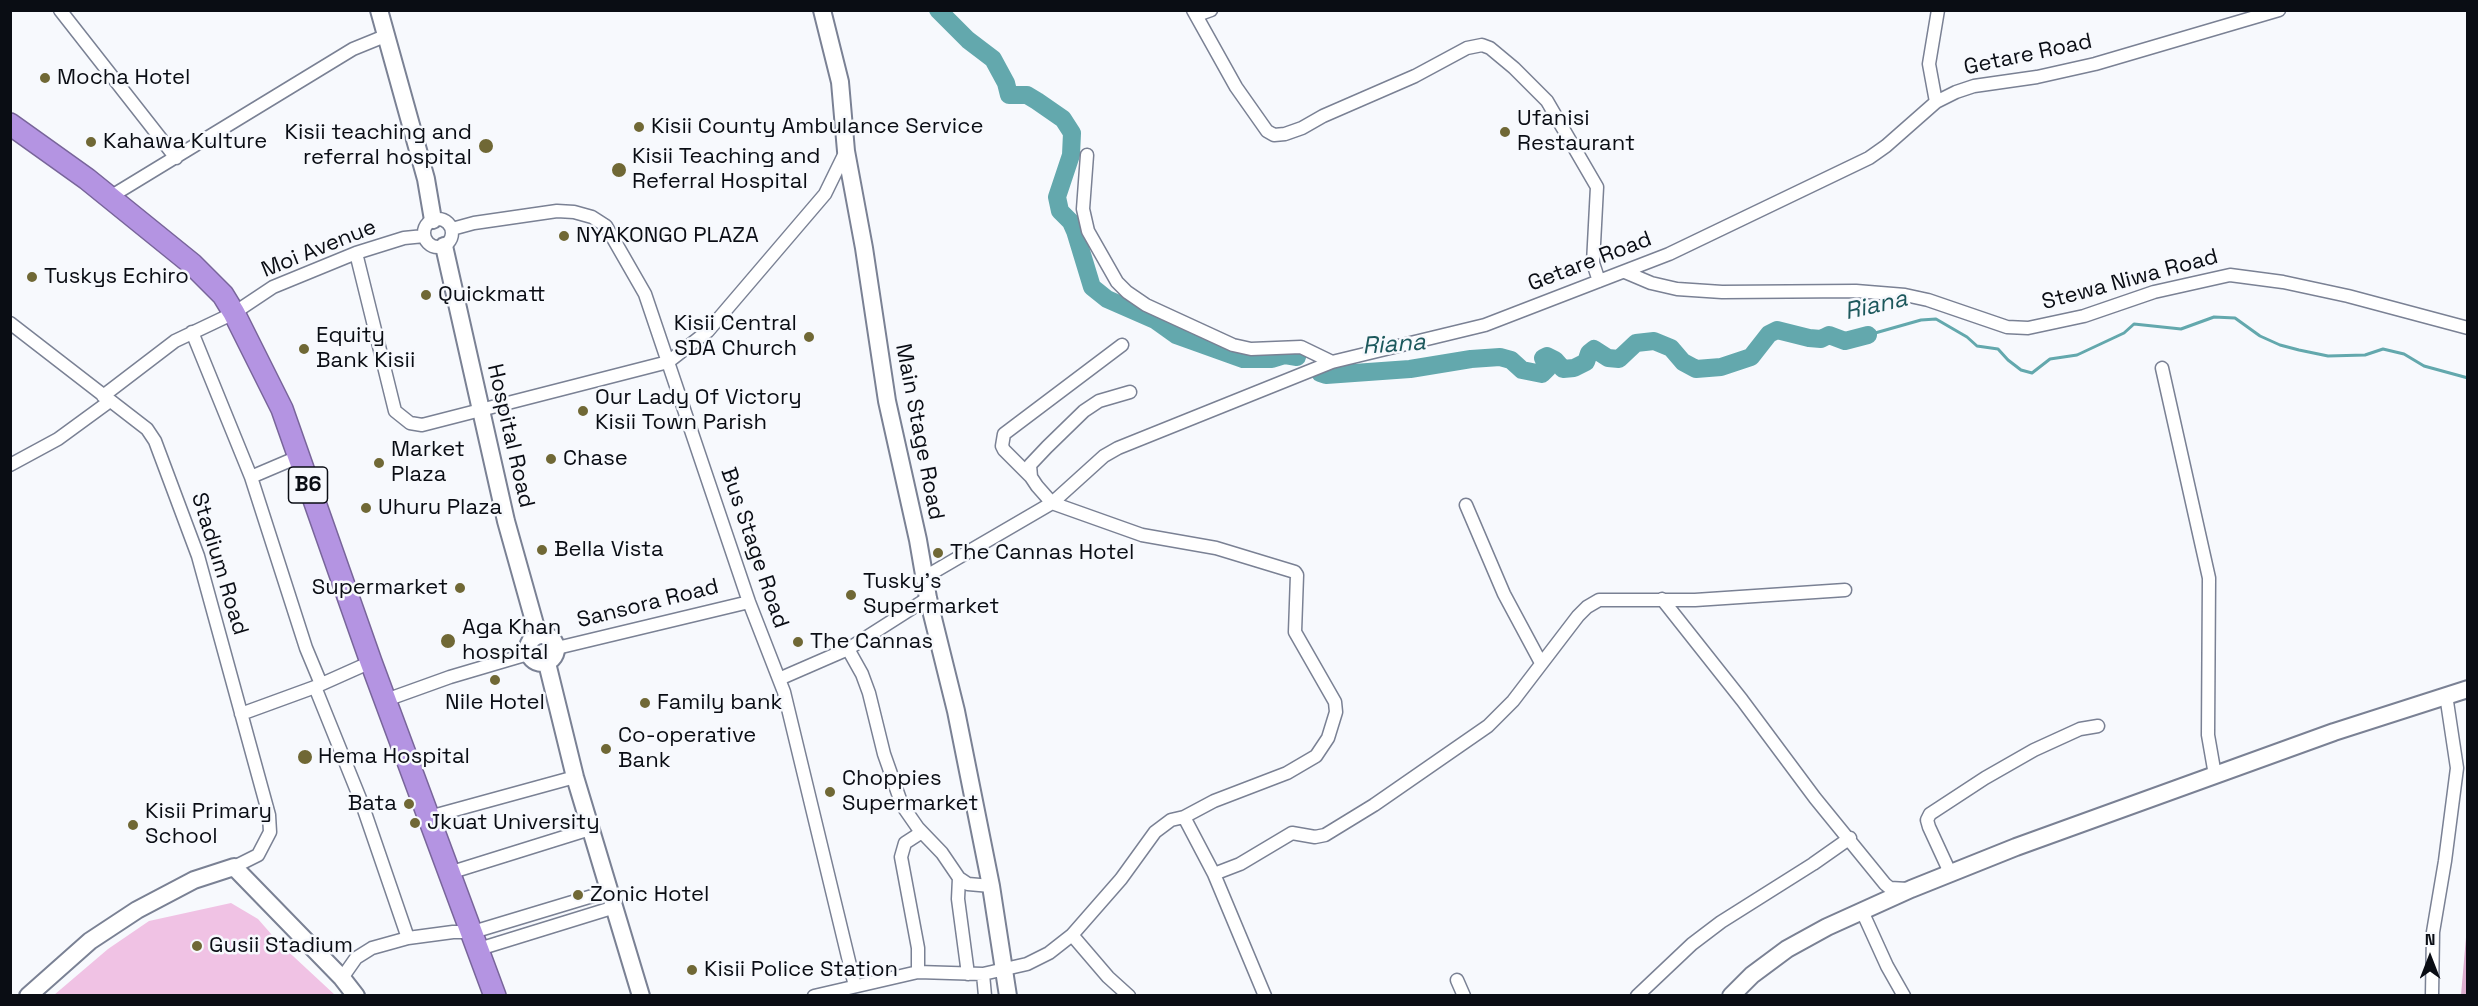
<!DOCTYPE html>
<style>
body{margin:0}
#map{position:relative;width:2478px;height:1006px;overflow:hidden;background:#f7f9fd;font-family:"Space Grotesk",sans-serif}
canvas{display:block}
.frame{position:absolute;inset:0;border:12px solid #0a0d14;pointer-events:none}
.north{position:absolute;left:2400px;top:928px;width:60px;height:60px;-webkit-text-stroke:4px #f7f9fd;paint-order:stroke;rotate:0deg;font-size:16px;font-weight:700;line-height:24px;text-align:center;color:#0a0d14}
.north::after{content:'';display:block;margin:auto;width:21px;height:27px;background:#0a0d14;clip-path:polygon(50% 0,100% 100%,50% 72%,0 100%)}
</style>
<div id="map">
<canvas width="2478" height="1006"></canvas>
<div class="frame"></div>
<div class="north">N</div>
</div>
<script>
const ctx = document.querySelector('canvas').getContext('2d');
ctx.lineJoin = 'round';
function fill(path, color) { ctx.fillStyle = color; ctx.fill(path, 'evenodd'); }
const shape = rows => new Path2D(rows.map(r => 'M' + r).join(''));
function trace(path, color, width, dash) { ctx.strokeStyle = color; ctx.lineWidth = width; ctx.lineCap = dash ? 'butt' : 'round'; ctx.setLineDash(dash || []); ctx.stroke(path); }
function write(font, color, halo, rows, align = 'center') {
  ctx.font = font + ' "Space Grotesk",sans-serif'; ctx.lineWidth = 5; ctx.setLineDash([]); ctx.textBaseline = 'middle'; ctx.strokeStyle = halo; ctx.fillStyle = color; for (const [text, x, y, turn = 0] of rows) {
    ctx.save(); ctx.translate(x, y); ctx.rotate((+turn || 0) * Math.PI / 180); ctx.textAlign = isNaN(turn) ? turn : align; if (halo) ctx.strokeText(text, 0, 0); ctx.fillText(text, 0, 0); ctx.restore();
  }
}
const green = shape([
 [231,903,258,919,279,943,335,995,54,995,108,949,149,921]
]);
const forest = shape([
 [2467,926,2467,995,2461,995]
]);
const stream = shape([
 [1868,335,1921,320,1936,319,1967,337,1977,346,1998,349,2008,360,2021,370,2032,373,2050,359,2077,355,2124,333,2134,324,2181,329,2214,317,2235,318,2260,336,2280,345,2299,350,2328,356,2365,355,2383,349,2404,354,2424,366,2468,378]
]);
const river = shape([
 [938,10,968,40,993,59,1006,83,1009,95,1027,95,1037,101,1063,119,1072,133,1071,155,1057,197,1060,211,1071,222,1075,231,1092,287,1107,299,1155,320,1176,335,1243,359,1272,359,1285,355,1297,357],
 [1320,373,1326,375,1410,369,1471,359,1500,357,1511,360,1522,370,1542,374,1548,368,1543,358,1547,356,1555,360,1563,369,1574,368,1586,362,1589,353,1594,349,1608,358,1619,359,1636,343,1654,341,1671,348,1683,362,1696,369,1721,367,1751,357,1769,334,1777,330,1809,338,1821,339,1829,335,1845,341,1868,335]
]);
const street = shape([
 [60,10,176,158],
 [1193,10,1236,87,1267,131,1274,135,1285,134,1302,128,1323,116,1415,76,1467,48,1482,45,1490,48,1514,68,1547,101,1597,187,1593,263,1599,281],
 [1197,15,1211,10],
 [1936,102,1929,64,1938,10],
 [1087,155,1083,209,1088,231,1117,282,1127,292,1146,305,1233,345,1251,349,1301,347,1332,362],
 [110,197,353,49,385,36],
 '424 233a14 14 0 1 1 28 0a14 14 0 1 1-28 0Z',
 [452,229,474,223,557,211,574,212,592,217,606,226,645,294,749,602,784,692,855,986],
 [356,253,395,411,410,423,422,425,668,362,708,331,825,194,846,151],
 [1625,272,1651,283,1677,289,1722,292,1856,291,1905,295,1928,300,2007,327,2028,328,2084,316,2154,292,2230,275,2283,282,2348,296,2468,328],
 [10,323,147,429,155,441,198,556,269,815,270,832,258,855,234,867],
 [192,332,251,477],
 [2162,368,2209,578,2208,735,2215,775],
 [1130,392,1099,401,1084,411,1047,447,1030,465,1031,477,1037,486,1052,503,1142,535,1216,548,1295,572,1297,575,1295,632,1335,702,1336,712,1328,738,1316,756,1287,773,1214,801,1184,817],
 [103,396,175,341,234,313,273,287,356,253,404,238,424,236],
 [298,457,251,477,306,648,321,684],
 [10,465,58,439,110,401],
 [1031,477,1004,450,1002,446,1004,434,1122,345],
 [1466,505,1504,594,1541,663],
 [925,577,1052,503,1104,456,1118,448,1332,362,1485,325,1669,254,1869,158,1886,146,1936,102,1956,92,1974,86,2037,77,2095,64,2279,10],
 [1662,599,1742,700,1815,798,1885,884,1890,888,1908,889],
 [557,648,749,602],
 [848,649,862,674,869,693,884,754,902,805,918,828,942,853,959,878,968,884,991,886],
 [779,679,848,649,928,598],
 [315,687,361,801,408,938],
 [386,700,450,677,528,654],
 [241,714,315,687,371,662],
 [429,817,575,777],
 [449,873,590,829],
 [1214,874,1240,864,1292,833,1315,837,1325,835,1374,805,1488,726,1513,701,1578,616,1587,607,1599,600,1695,600,1845,590],
 [1948,874,1947,866,1929,827,1927,820,1930,814,1985,778,2034,750,2080,729,2098,726],
 [959,878,958,899,968,974],
 [1862,911,1887,966,1904,996],
 [1072,935,1108,977,1129,996],
 [479,949,615,907],
 [918,972,918,948,901,857,905,843,922,832],
 [983,974,985,996],
 [342,978,356,958,372,948,408,938,453,932,473,932,609,891],
 [1457,980,1464,996],
 [814,996,918,972,983,974,1027,964,1049,953,1072,935,1121,879,1155,832,1171,820,1184,817,1214,874,1265,996],
 [1637,996,1692,944,1721,922,1813,864,1850,838],
 [2432,996,2433,932,2445,861,2457,768,2446,695]
]);
const secondary = shape([
 [379,10,426,179,433,220],
 [822,10,840,82,846,151,864,248,887,401,918,540,928,598,956,711,991,886,1008,996],
 [444,246,506,521,538,635],
 '528 649a14 14 0 1 1 28 0a14 14 0 1 1-28 0Z',
 [547,663,575,777,641,996],
 [28,996,90,941,137,910,194,880,234,867,342,978,356,996],
 [1731,996,1752,975,1787,949,1827,927,1911,889,2016,847,2334,732,2468,689]
]);
const highway = shape([
 [10,124,87,179,192,264,223,295,234,313,282,409,371,662,495,996]
]);
const markers = [
 [45,78,6,"#706835"],
 [639,127,6,"#706835"],
 [1505,132,6,"#706835"],
 [91,142,6,"#706835"],
 [486,146,8,"#706835"],
 [619,170,8,"#706835"],
 [564,236,6,"#706835"],
 [32,277,6,"#706835"],
 [426,295,6,"#706835"],
 [809,337,6,"#706835"],
 [304,349,6,"#706835"],
 [583,411,6,"#706835"],
 [551,459,6,"#706835"],
 [379,463,6,"#706835"],
 [366,508,6,"#706835"],
 [542,550,6,"#706835"],
 [938,553,6,"#706835"],
 [460,588,6,"#706835"],
 [851,595,6,"#706835"],
 [448,641,8,"#706835"],
 [798,642,6,"#706835"],
 [495,680,6,"#706835"],
 [645,703,6,"#706835"],
 [606,749,6,"#706835"],
 [305,757,8,"#706835"],
 [830,792,6,"#706835"],
 [409,804,6,"#706835"],
 [415,823,6,"#706835"],
 [133,825,6,"#706835"],
 [578,895,6,"#706835"],
 [197,946,6,"#706835"],
 [692,970,6,"#706835"]
];
const shields = [
 [308,485,39]
];
const shieldNames = [
 ["B6",308,485]
];
const streetNames = [
 ["Getare Road",2028,55,-12],
 ["Moi Avenue",319,249,-22],
 ["Getare Road",1590,262,-21],
 ["Stewa Niwa Road",2130,280,-15],
 ["Main Stage Road",919,432,79],
 ["Hospital Road",510,436,77],
 ["Bus Stage Road",754,548,71],
 ["Stadium Road",219,564,73],
 ["Sansora Road",648,604,-14]
];
const poiNames = [
 ["Mocha Hotel",57,78],
 ["Ufanisi",1517,119],
 ["Restaurant",1517,144],
 ["Kisii County Ambulance Service",651,127],
 ["Kisii teaching and",472,133,"right"],
 ["referral hospital",472,158,"right"],
 ["Kahawa Kulture",103,142],
 ["Kisii Teaching and",632,157],
 ["Referral Hospital",632,182],
 ["NYAKONGO PLAZA",576,236],
 ["Tuskys Echiro",44,277],
 ["Quickmatt",438,295],
 ["Kisii Central",797,324,"right"],
 ["SDA Church",797,349,"right"],
 ["Equity",316,336],
 ["Bank Kisii",316,361],
 ["Our Lady Of Victory",595,398],
 ["Kisii Town Parish",595,423],
 ["Market",391,450],
 ["Plaza",391,475],
 ["Chase",563,459],
 ["Uhuru Plaza",378,508],
 ["Bella Vista",554,550],
 ["The Cannas Hotel",950,553],
 ["Tusky's",863,582],
 ["Supermarket",863,607],
 ["Supermarket",448,588,"right"],
 ["Aga Khan",462,628],
 ["hospital",462,653],
 ["The Cannas",810,642],
 ["Nile Hotel",495,703,"center"],
 ["Family bank",657,703],
 ["Co-operative",618,736],
 ["Bank",618,761],
 ["Hema Hospital",318,757],
 ["Choppies",842,779],
 ["Supermarket",842,804],
 ["Bata",397,804,"right"],
 ["Kisii Primary",145,812],
 ["School",145,837],
 ["Jkuat University",427,823],
 ["Zonic Hotel",590,895],
 ["Gusii Stadium",209,946],
 ["Kisii Police Station",704,970]
];
const waterNames = [
 ["Riana",1876,306,-13],
 ["Riana",1394,345,-4]
];
fill(green, '#f0c2e4');
fill(forest, '#ddaed0');
trace(stream, '#63a8ad', 3);
trace(river, '#63a8ad', 18);
trace(street, '#7a8194', 15);
trace(secondary, '#7a8194', 20);
trace(highway, '#78659a', 24);
trace(street, '#fff', 12);
trace(secondary, '#fff', 16);
trace(highway, '#b494e2', 21);
for (const [x, y, r, color] of markers) { const dot = new Path2D(); dot.arc(x, y, r, 0, 2 * Math.PI); ctx.fillStyle = color; ctx.fill(dot); trace(dot, '#f7f9fd', 2); }
for (const [x, y, w] of shields) { const box = new Path2D(); box.roundRect(x - w / 2, y - 18, w, 36, 4.5); ctx.fillStyle = '#f7f9fd'; ctx.fill(box); trace(box, '#0a0d14', 1.5); }
write('bold 21px', '#0a0d14', null, shieldNames);
write('22px', '#0a0d14', '#f7f9fd', streetNames);
write('22px', '#0a0d14', '#f7f9fd', poiNames, 'left');
write('italic 24px', '#1c585c', '#f7f9fd', waterNames);
</script>
